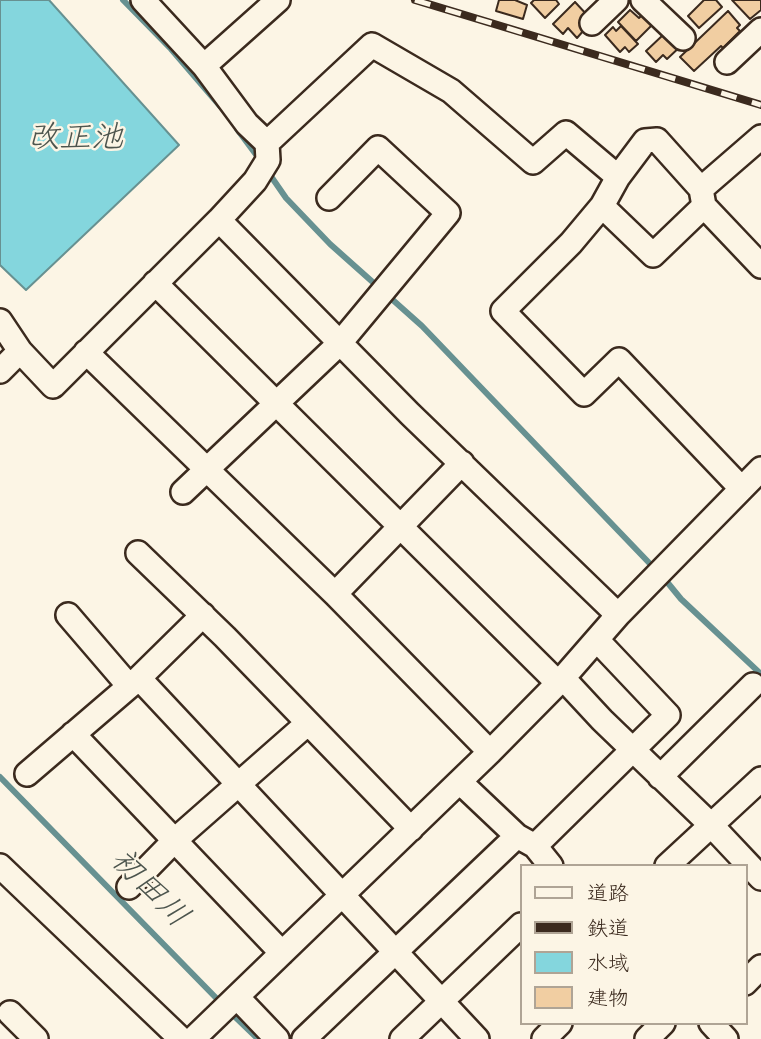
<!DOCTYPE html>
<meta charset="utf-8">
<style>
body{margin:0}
#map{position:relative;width:761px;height:1039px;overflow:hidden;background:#fcf5e5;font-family:"Indie Flower","Klee One",sans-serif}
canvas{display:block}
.legend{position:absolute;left:520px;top:864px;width:228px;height:161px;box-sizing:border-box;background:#fcf5e5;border:2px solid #afa495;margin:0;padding:9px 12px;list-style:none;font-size:21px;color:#3b2a1e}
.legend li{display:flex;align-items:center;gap:14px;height:35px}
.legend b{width:35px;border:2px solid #afa495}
</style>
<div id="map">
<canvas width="761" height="1039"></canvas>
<ul class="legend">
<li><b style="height:9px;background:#fcf5e5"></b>道路</li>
<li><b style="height:9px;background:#3b2a1e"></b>鉄道</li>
<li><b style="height:19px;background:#84d6dd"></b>水域</li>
<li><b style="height:19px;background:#f1cea2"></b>建物</li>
</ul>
</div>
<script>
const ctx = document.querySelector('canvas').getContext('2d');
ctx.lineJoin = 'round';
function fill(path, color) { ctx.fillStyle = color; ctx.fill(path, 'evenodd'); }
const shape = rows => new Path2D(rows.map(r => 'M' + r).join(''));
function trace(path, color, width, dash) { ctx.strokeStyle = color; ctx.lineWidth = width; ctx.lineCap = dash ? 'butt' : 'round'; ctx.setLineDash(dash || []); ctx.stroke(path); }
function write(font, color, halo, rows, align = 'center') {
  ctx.font = font + ' "Indie Flower","Klee One",sans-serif'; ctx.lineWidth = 5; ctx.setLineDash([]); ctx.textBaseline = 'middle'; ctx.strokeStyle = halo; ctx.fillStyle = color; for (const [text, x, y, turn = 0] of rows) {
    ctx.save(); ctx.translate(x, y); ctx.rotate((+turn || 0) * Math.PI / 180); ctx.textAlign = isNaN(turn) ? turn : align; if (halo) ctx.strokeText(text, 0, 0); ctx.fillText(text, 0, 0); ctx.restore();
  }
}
const water = shape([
 [0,0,49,0,179,145,26,290,0,265,0,0]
]);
const stream = shape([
 [123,0,171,49,220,106],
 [237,129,260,160],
 [268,172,286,198,330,244,422,326,655,569],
 [663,577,681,599,761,674],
 [0,777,222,1004],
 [229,1011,258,1039]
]);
const building = shape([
 [499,0,515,0,527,5,523,19,496,11,499,0],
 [534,0,556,0,559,4,545,18,531,3,534,0],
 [704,0,716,0,722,7,699,28,688,16,704,0],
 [732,0,761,0,761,10,750,19,732,0],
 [575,2,588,16,584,30,577,38,568,28,563,34,553,24,575,2],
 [630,10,639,18,644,13,654,23,636,41,618,22,630,10],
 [728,11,740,25,737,28,740,31,723,48,721,46,694,71,680,57,728,11],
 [621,26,638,44,629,52,625,47,620,52,605,35,613,27,616,31,621,26],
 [663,35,669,41,675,36,683,44,667,59,663,55,656,62,646,51,663,35]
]);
const minor = shape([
 [143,0,204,66,247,124,267,143,268,160,255,181,219,220],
 [643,0,683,38],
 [592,23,616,0],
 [727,62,761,30],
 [204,66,278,0],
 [267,143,372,45,451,91,533,162,566,133,618,177,602,206,653,255,704,206,701,189,761,137],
 [618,177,645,141,657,140,701,189],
 [602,206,571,243,503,311,584,394,619,360,741,488],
 [704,206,761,266],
 [155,283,557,682],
 [0,321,20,351,53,386,219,220,410,414,618,615],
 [86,352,335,594,490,752],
 [0,371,20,351],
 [183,492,340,343,448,213,378,148,329,198],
 [138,553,225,637,411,829],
 [335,594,462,463],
 [68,615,129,686],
 [139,678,203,615],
 [563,678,602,720,712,826,761,878],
 [73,734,282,953],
 [27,774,139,678,477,1039],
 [660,777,753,685],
 [460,782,517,836,535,846,551,866],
 [535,846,668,715,597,640],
 [0,866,181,1039],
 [667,866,761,779],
 [129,887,175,840,308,723],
 [745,983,761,967],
 [237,997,277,1039],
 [10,1013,36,1039],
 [711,1023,726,1039],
 [193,1039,490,752,563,678,618,615,761,469],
 [304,1039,517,836],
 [402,1039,521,925],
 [544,1039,560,1023],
 [647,1039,663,1023]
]);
const rail = shape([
 [415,0,761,105]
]);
const waterNames = [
 ["改正池",75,142],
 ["初田川",147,891,45]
];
fill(water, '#84d6dd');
trace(water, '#679191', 2);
trace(stream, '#679191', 6);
fill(building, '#f1cea2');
trace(building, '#3b2a1e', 2);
trace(minor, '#3b2a1e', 28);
trace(minor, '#fcf5e5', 23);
trace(rail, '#3b2a1e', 8);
trace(rail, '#fcf5e5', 5, [16]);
write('italic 32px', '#4d554e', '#fcf5e5', waterNames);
</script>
